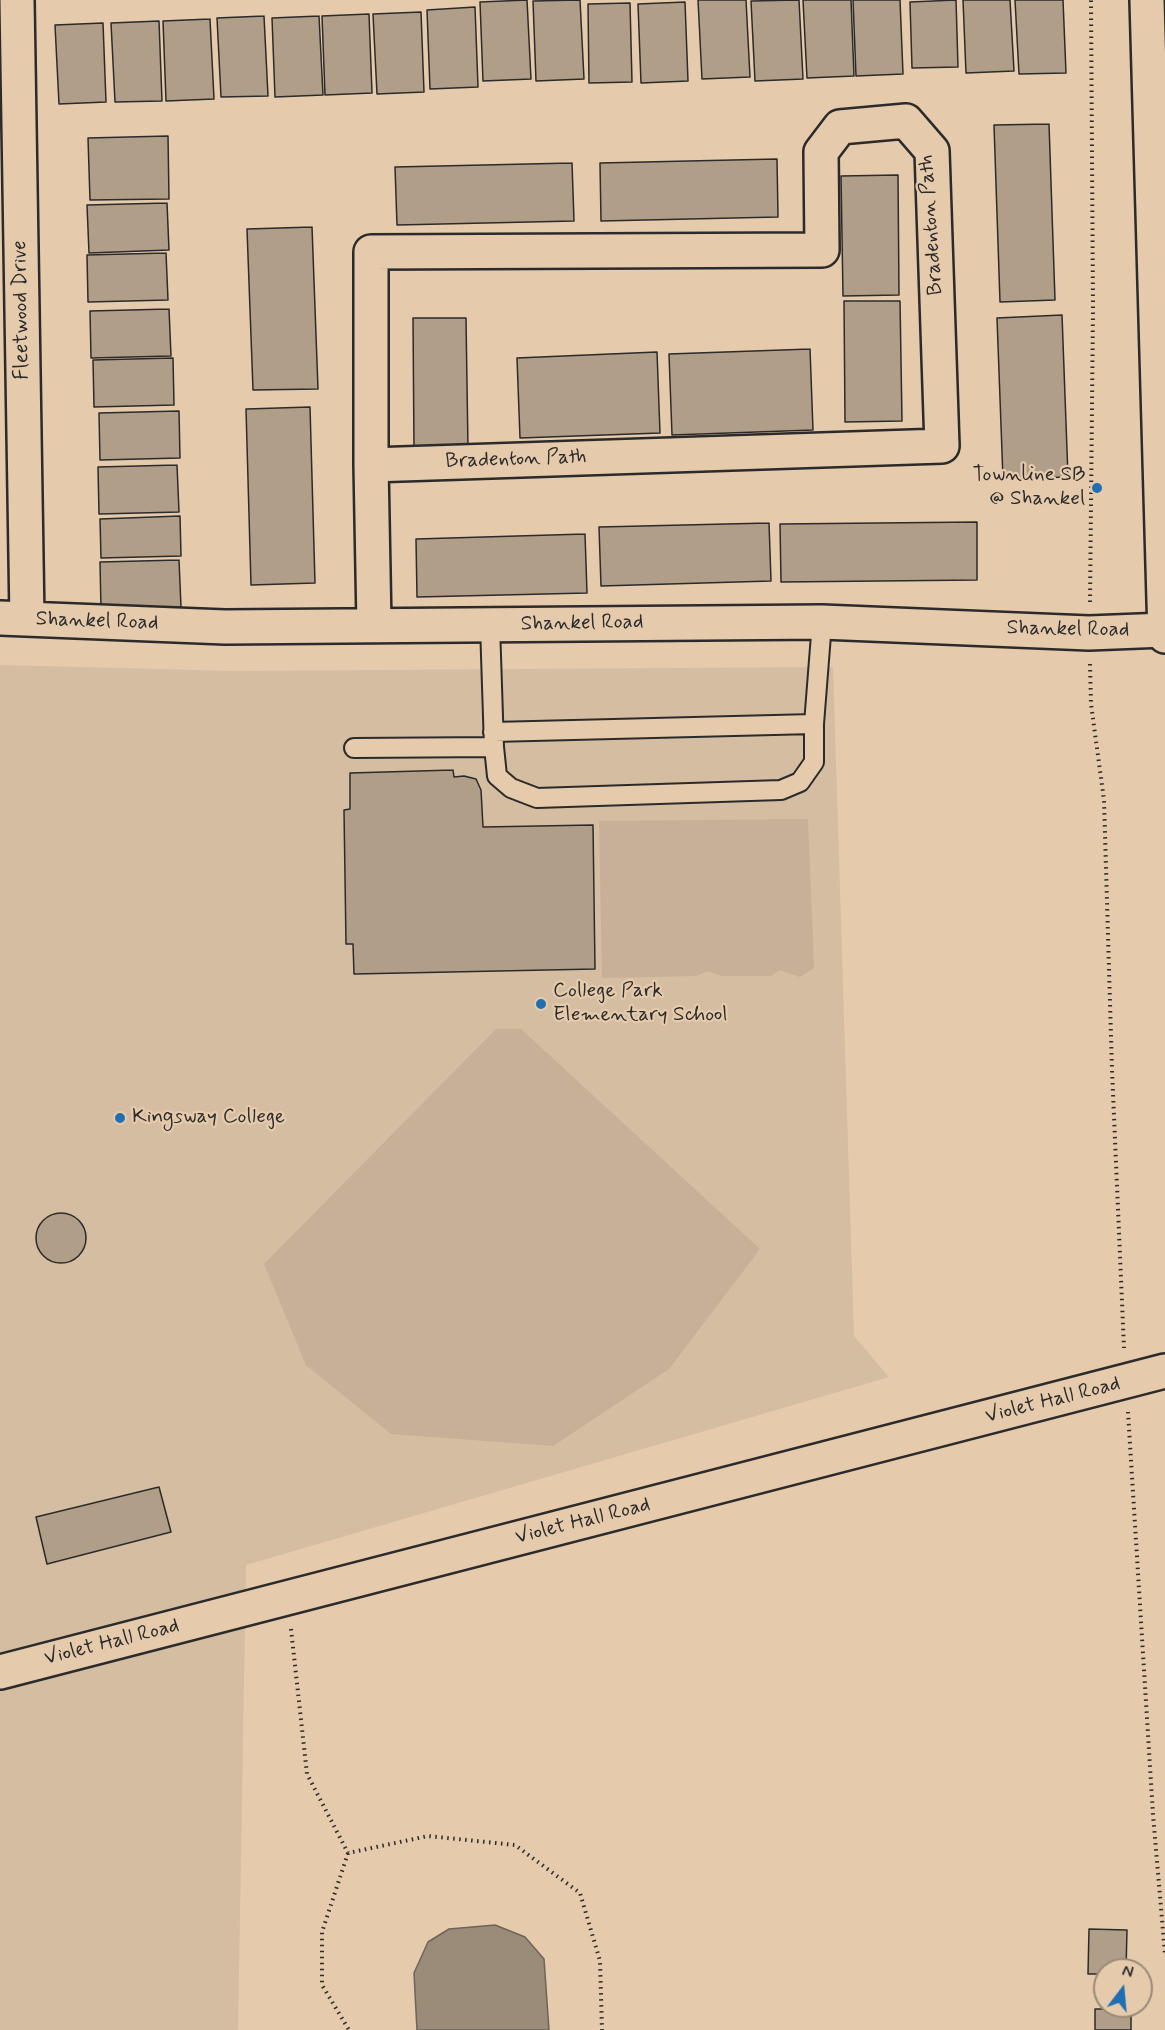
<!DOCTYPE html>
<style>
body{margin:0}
#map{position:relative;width:1165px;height:2030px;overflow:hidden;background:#e5caac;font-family:Mynerve,sans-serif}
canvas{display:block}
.north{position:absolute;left:1093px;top:1958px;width:60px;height:60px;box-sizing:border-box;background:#e5caac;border:2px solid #9b8a78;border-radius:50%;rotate:16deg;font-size:16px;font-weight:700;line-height:24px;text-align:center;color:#2b2b2b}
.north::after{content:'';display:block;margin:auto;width:21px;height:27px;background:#1f6fb2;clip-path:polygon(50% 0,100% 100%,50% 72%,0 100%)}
</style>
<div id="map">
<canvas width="1165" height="2030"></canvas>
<div class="north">N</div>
</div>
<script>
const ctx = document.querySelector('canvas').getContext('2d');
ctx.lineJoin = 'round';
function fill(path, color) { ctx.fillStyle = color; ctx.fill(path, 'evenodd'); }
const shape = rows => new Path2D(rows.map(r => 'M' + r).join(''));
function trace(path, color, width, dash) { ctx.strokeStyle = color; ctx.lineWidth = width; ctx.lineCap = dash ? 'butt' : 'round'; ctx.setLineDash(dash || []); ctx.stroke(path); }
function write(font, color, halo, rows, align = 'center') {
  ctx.font = font + ' Mynerve,sans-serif'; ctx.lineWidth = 4.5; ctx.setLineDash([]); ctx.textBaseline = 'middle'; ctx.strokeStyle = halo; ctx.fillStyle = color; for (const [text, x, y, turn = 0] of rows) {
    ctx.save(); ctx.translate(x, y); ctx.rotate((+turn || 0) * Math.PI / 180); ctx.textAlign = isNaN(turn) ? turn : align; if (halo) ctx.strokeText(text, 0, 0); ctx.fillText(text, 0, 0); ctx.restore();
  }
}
const built = shape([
 [0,665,234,671,833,667,854,1336,889,1377,246,1565,238,2030,0,2030]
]);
const green = shape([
 [808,819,814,968,800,977,780,970,771,976,722,976,708,971,696,976,602,978,599,821],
 [496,1029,521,1029,760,1249,669,1369,553,1446,391,1434,306,1365,264,1264]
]);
const water = shape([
 [495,1925,525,1937,544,1959,549,2030,417,2030,414,1973,428,1942,449,1929,495,1925]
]);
const building = shape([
 [527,0,531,79,483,81,480,2,527,0],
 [580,0,584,79,536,81,533,1,580,0],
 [698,0,746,0,750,77,702,79,698,0],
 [799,0,803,79,755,81,751,1,799,0],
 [803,0,851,0,854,76,807,78,803,0],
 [853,0,900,0,903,74,856,76,853,0],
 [956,0,958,67,912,68,910,2,956,0],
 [963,0,1010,0,1014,71,966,73,963,0],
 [1015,0,1063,0,1066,73,1019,74,1015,0],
 [685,2,688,81,641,83,638,4,685,2],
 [630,3,632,82,589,83,588,4,630,3],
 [475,7,478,87,430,89,427,10,475,7],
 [421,12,424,92,377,94,373,14,421,12],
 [369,14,372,93,325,95,322,16,369,14],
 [264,16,268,96,221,97,217,18,264,16],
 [319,16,323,95,275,97,272,18,319,16],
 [210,19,214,99,166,101,163,21,210,19],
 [159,21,162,101,115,102,111,23,159,21],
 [103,23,106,102,59,104,55,25,103,23],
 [1049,124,1055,300,1000,302,994,125,1049,124],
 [168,136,169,199,90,200,88,138,168,136],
 [777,159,778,217,601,221,600,163,777,159],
 [572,163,574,221,397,225,395,167,572,163],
 [898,175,899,295,843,296,841,176,898,175],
 [167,203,169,250,89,253,87,205,167,203],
 [312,227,318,389,253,390,247,229,312,227],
 [166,253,168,300,88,302,87,255,166,253],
 [844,301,900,301,902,421,845,422,844,301],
 [169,309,171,356,91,358,90,311,169,309],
 [1062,315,1068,477,1003,479,997,318,1062,315],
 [413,318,466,318,468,449,414,450,413,318],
 [810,349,813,430,672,435,669,354,810,349],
 [657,352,660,433,520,438,517,358,657,352],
 [173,358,174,405,94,407,93,360,173,358],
 [310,407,315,583,251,585,246,409,310,407],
 [179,411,180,458,100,460,99,413,179,411],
 [177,465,179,512,99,514,98,467,177,465],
 [180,516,181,556,101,558,100,519,180,516],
 [977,522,977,580,781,582,780,524,977,522],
 [769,523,771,581,601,586,599,527,769,523],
 [585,534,587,593,417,597,416,539,585,534],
 [179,560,181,607,101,609,100,562,179,560],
 [453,770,454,777,464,776,476,779,481,790,483,827,593,825,595,969,354,974,353,944,346,944,344,810,350,809,350,773,453,770],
 '36 1238a25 25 0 1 1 50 0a25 25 0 1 1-50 0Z',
 [159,1487,171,1532,47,1564,36,1517,159,1487],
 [1089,1929,1127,1930,1126,1970,1105,1970,1105,1974,1088,1974,1089,1929],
 [1095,2009,1131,2009,1131,2030,1095,2030,1095,2009]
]);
const path = shape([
 [1090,602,1093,308,1091,0],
 [1090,664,1091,704,1104,800,1112,1070,1124,1348],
 [1128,1412,1153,1815,1165,1954],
 [291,1629,307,1774,348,1853,428,1836,515,1845,580,1893,600,1961,602,2030],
 [348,1853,322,1932,322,1985,349,2030]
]);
const service = shape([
 [814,724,822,622],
 [493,732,814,724,814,762,800,782,781,790,537,798,511,788,497,776,494,747],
 [354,748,494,747,490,625]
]);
const minor = shape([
 [17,0,27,619],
 [371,465,942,446,932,151,906,121,840,127,821,152,822,250,371,252,371,465,374,625],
 [0,618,225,627,822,622,1089,633,1165,630],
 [0,1672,1165,1371]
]);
const secondary = shape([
 [1147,0,1165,636]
]);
const markers = [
 [1097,488,6,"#1f6fb2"],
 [541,1004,6,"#1f6fb2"],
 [120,1118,6,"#1f6fb2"]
];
const streetNames = [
 ["Bradenton Path",932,225,-94],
 ["Fleetwood Drive",22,310,-91],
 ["Bradenton Path",516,460,-2],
 ["Shankel Road",97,622,2],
 ["Shankel Road",582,624,-1],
 ["Shankel Road",1068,630,1],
 ["Violet Hall Road",1053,1401,-14],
 ["Violet Hall Road",583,1522,-14],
 ["Violet Hall Road",112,1643,-14]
];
const poiNames = [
 ["Townline SB",1085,476,"right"],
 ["@ Shankel",1085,500,"right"],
 ["College Park",553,992],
 ["Elementary School",553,1016],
 ["Kingsway College",132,1118]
];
fill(built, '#d5bda1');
fill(green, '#c7b097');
fill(water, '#9b8b79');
trace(water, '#6e655a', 1.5);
fill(building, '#b19e88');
trace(building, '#2b2b2b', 1.5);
trace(service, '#2b2b2b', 22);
trace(minor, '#2b2b2b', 38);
trace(secondary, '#2b2b2b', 38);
trace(path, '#2b2b2b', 4, [1.5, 4.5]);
trace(service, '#e5caac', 18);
trace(minor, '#e5caac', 33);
trace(secondary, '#e5caac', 33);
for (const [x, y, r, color] of markers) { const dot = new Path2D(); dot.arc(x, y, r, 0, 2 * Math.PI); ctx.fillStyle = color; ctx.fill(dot); trace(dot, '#e5caac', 2); }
write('21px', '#2b2b2b', '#e5caac', streetNames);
write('21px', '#2b2b2b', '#e5caac', poiNames, 'left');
</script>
